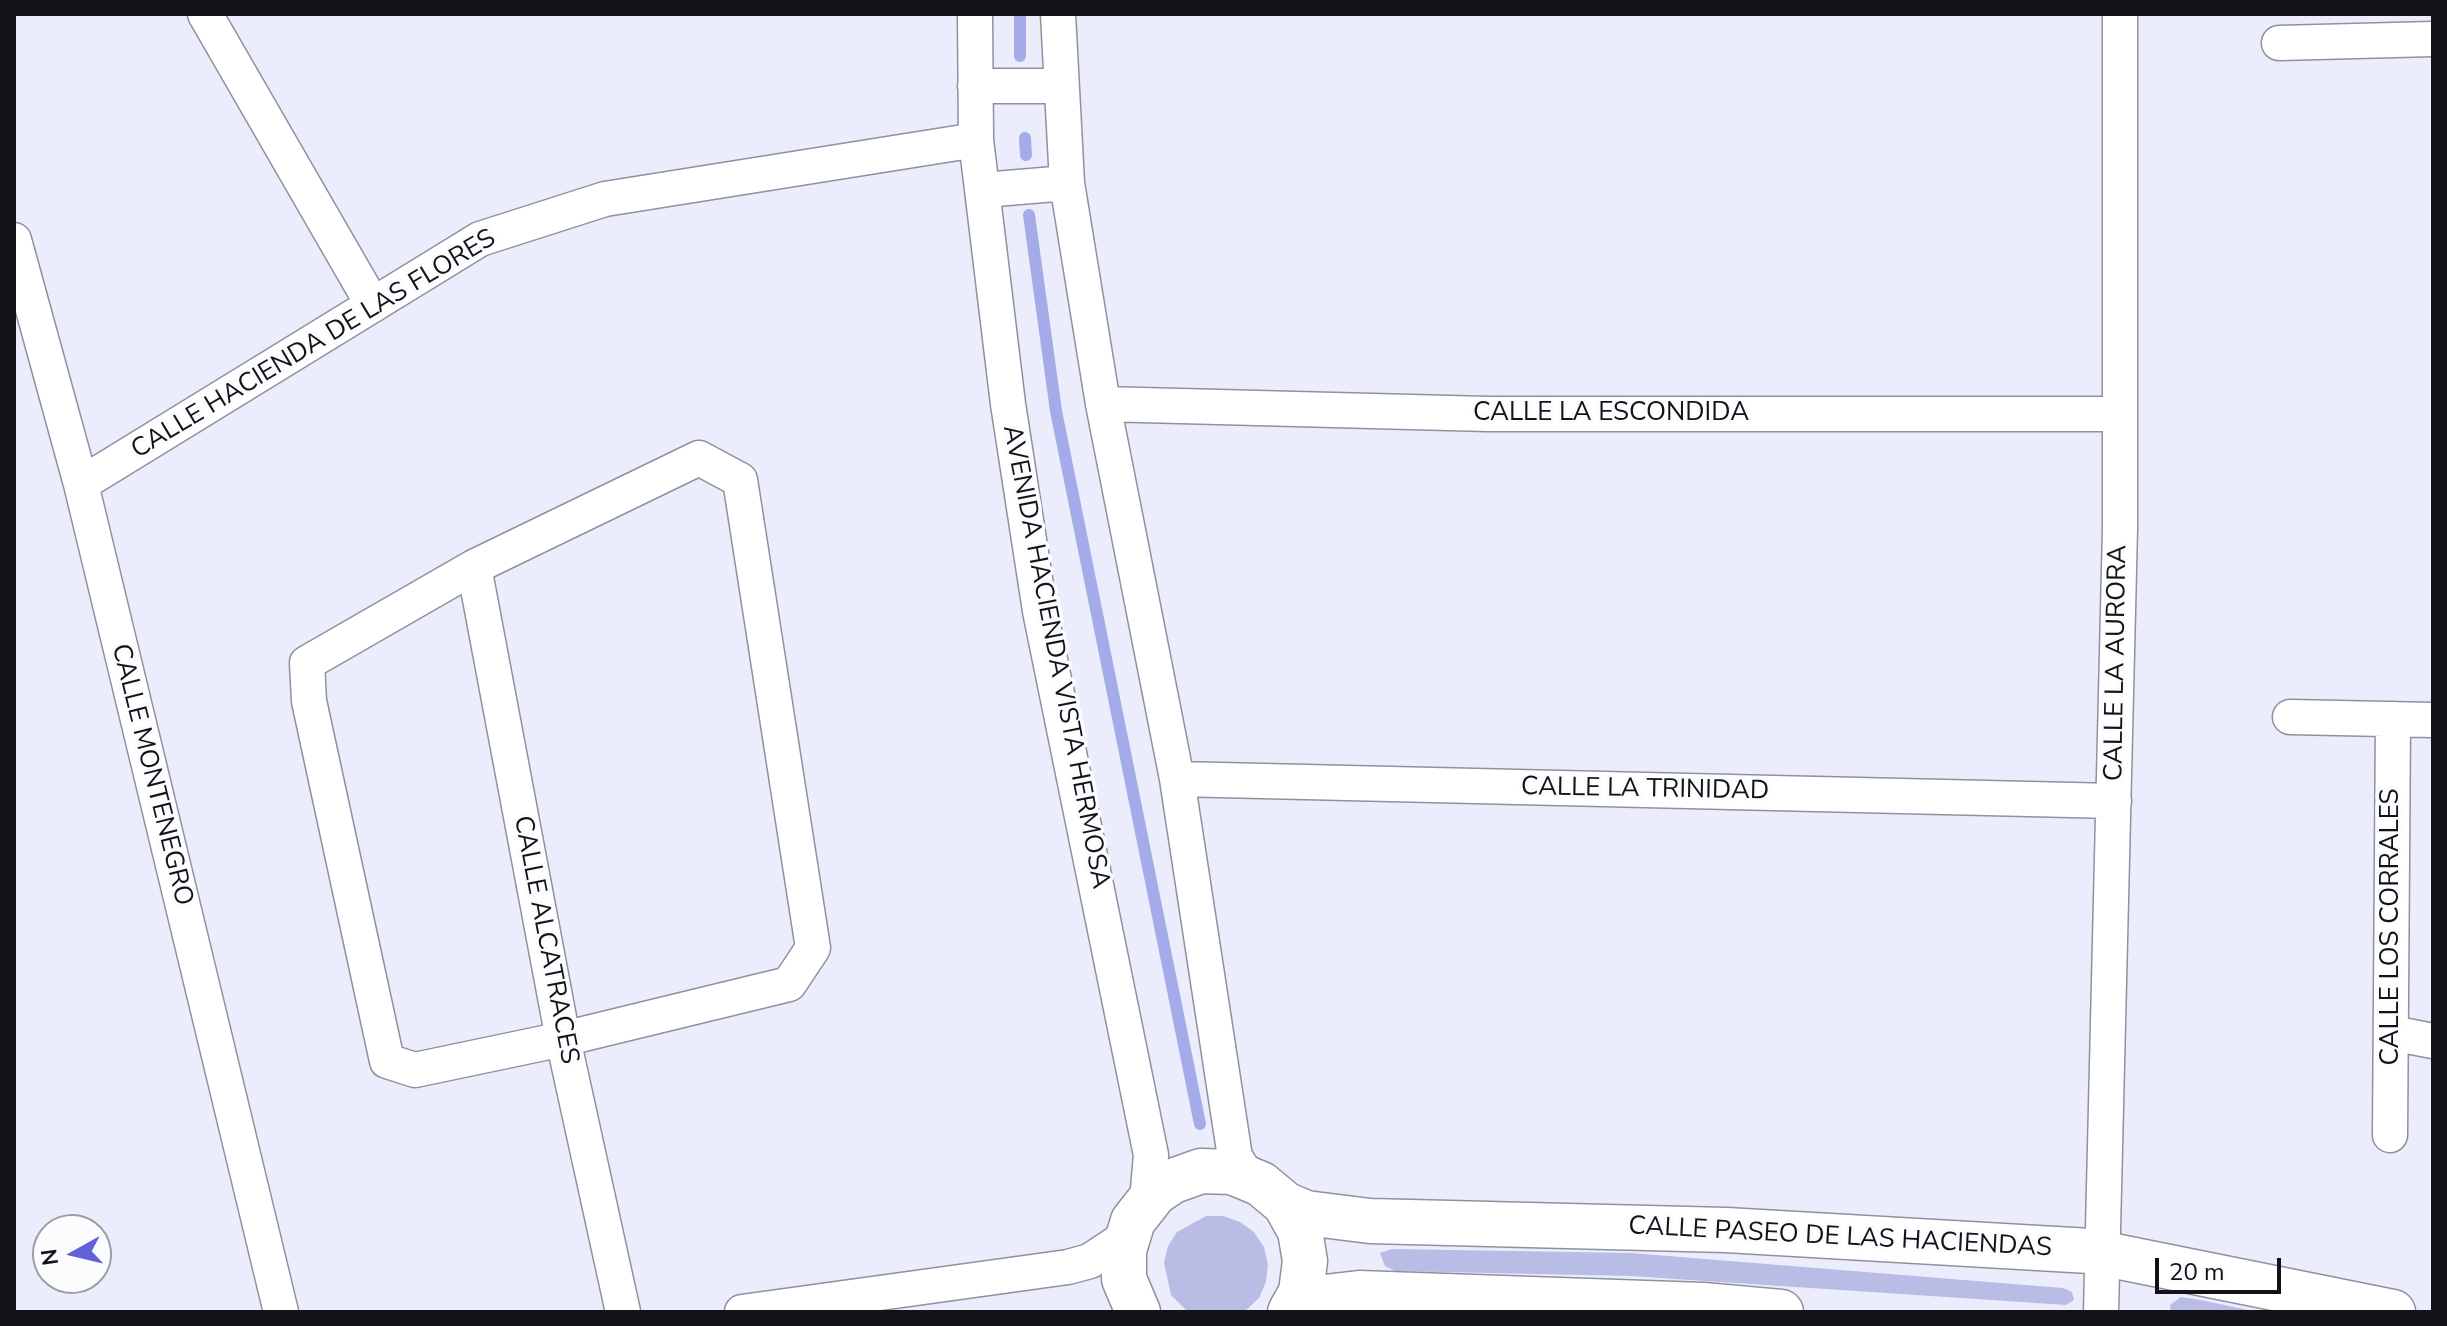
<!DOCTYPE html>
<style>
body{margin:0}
#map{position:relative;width:2447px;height:1326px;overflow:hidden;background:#ebedfc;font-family:"Nunito Sans",sans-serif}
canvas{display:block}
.frame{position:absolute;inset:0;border:16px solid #121317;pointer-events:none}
.north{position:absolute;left:32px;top:1214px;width:80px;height:80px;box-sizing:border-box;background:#fbfcfe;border:2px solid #9e9fa2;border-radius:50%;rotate:262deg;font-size:22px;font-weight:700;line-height:32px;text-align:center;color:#121317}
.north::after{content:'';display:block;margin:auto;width:28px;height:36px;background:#6361da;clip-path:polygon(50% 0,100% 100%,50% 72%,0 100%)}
.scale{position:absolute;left:2155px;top:1258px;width:126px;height:36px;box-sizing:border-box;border:4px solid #121317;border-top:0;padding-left:10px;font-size:24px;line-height:28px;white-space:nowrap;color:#121317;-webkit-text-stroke:6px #fbfcfe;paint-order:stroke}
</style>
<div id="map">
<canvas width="2447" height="1326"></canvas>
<div class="frame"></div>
<div class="north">N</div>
<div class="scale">20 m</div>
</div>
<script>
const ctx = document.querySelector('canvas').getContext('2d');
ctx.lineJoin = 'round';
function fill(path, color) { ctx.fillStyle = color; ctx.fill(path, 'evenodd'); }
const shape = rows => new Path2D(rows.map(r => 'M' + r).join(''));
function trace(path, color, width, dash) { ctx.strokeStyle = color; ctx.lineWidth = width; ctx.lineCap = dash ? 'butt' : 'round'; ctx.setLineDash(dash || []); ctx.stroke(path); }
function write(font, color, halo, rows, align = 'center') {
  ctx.font = font + ' "Nunito Sans",sans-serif'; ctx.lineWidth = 7; ctx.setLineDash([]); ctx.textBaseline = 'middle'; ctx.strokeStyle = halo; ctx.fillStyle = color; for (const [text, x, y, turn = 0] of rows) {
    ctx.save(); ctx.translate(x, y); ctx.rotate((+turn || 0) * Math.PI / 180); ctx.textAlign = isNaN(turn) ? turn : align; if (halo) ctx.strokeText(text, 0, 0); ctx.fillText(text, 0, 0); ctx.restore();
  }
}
const green = shape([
 [1206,1216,1223,1216,1240,1222,1254,1232,1264,1247,1268,1265,1266,1282,1259,1298,1244,1312,1188,1312,1171,1295,1164,1263,1168,1246,1177,1232],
 [1392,1249,1631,1253,2063,1288,2072,1292,2074,1300,2066,1305,1630,1276,1395,1271,1385,1266,1380,1253],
 [2181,1297,2206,1301,2257,1312,2171,1312,2170,1305]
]);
const stream = shape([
 [1020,56,1020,14],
 [1025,138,1026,155],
 [1029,215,1056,411,1200,1124]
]);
const street = shape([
 [205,14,373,305],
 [975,14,976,140,1008,404,1040,611,1151,1155,1147,1200],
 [1058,14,1067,183,1103,404,1177,779,1235,1157,1249,1179],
 [2279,43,2433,39],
 [975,86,1059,86],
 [983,190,1067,183],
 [14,240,81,484,281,1312],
 [1103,404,1488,414,2120,414],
 [699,458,740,480,813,948,789,984,563,1039,415,1070,387,1061,309,701,307,663,474,567,699,458],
 [81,484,480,239,605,199,976,140],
 [474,567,563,1039,623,1312],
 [2290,717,2433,720],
 [1177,779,2114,801],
 [2392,1033,2433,1041],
 [2390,1135,2393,719],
 [742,1312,1068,1267,1090,1261,1126,1237],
 [2101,1312,2120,528,2120,14]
]);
const secondary = shape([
 [1285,1204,1306,1213,1370,1221,1726,1230,2090,1251,2393,1312],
 [1292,1308,1325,1297,1359,1293,1703,1305,1781,1312],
 [1138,1312,1124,1279,1124,1250,1133,1221,1155,1193,1173,1181,1201,1171,1232,1172,1249,1179,1261,1184,1285,1204,1300,1231,1305,1261,1301,1292,1290,1312]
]);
const streetNames = [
 ["CALLE HACIENDA DE LAS FLORES",314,345,-31],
 ["CALLE LA ESCONDIDA",1611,414],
 ["AVENIDA HACIENDA VISTA HERMOSA",1055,657,79],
 ["CALLE LA AURORA",2117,663,-89],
 ["CALLE MONTENEGRO",151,775,76],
 ["CALLE LA TRINIDAD",1645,790,1],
 ["CALLE LOS CORRALES",2392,927,-90],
 ["CALLE ALCATRACES",545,940,79],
 ["CALLE PASEO DE LAS HACIENDAS",1840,1238,3]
];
fill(green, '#b9bde5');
trace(stream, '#a5abe9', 12);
trace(street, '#8f919e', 37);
trace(secondary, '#8f919e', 47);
trace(street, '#fff', 34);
trace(secondary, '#fff', 44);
write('26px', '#121317', '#fbfcfe', streetNames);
</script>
